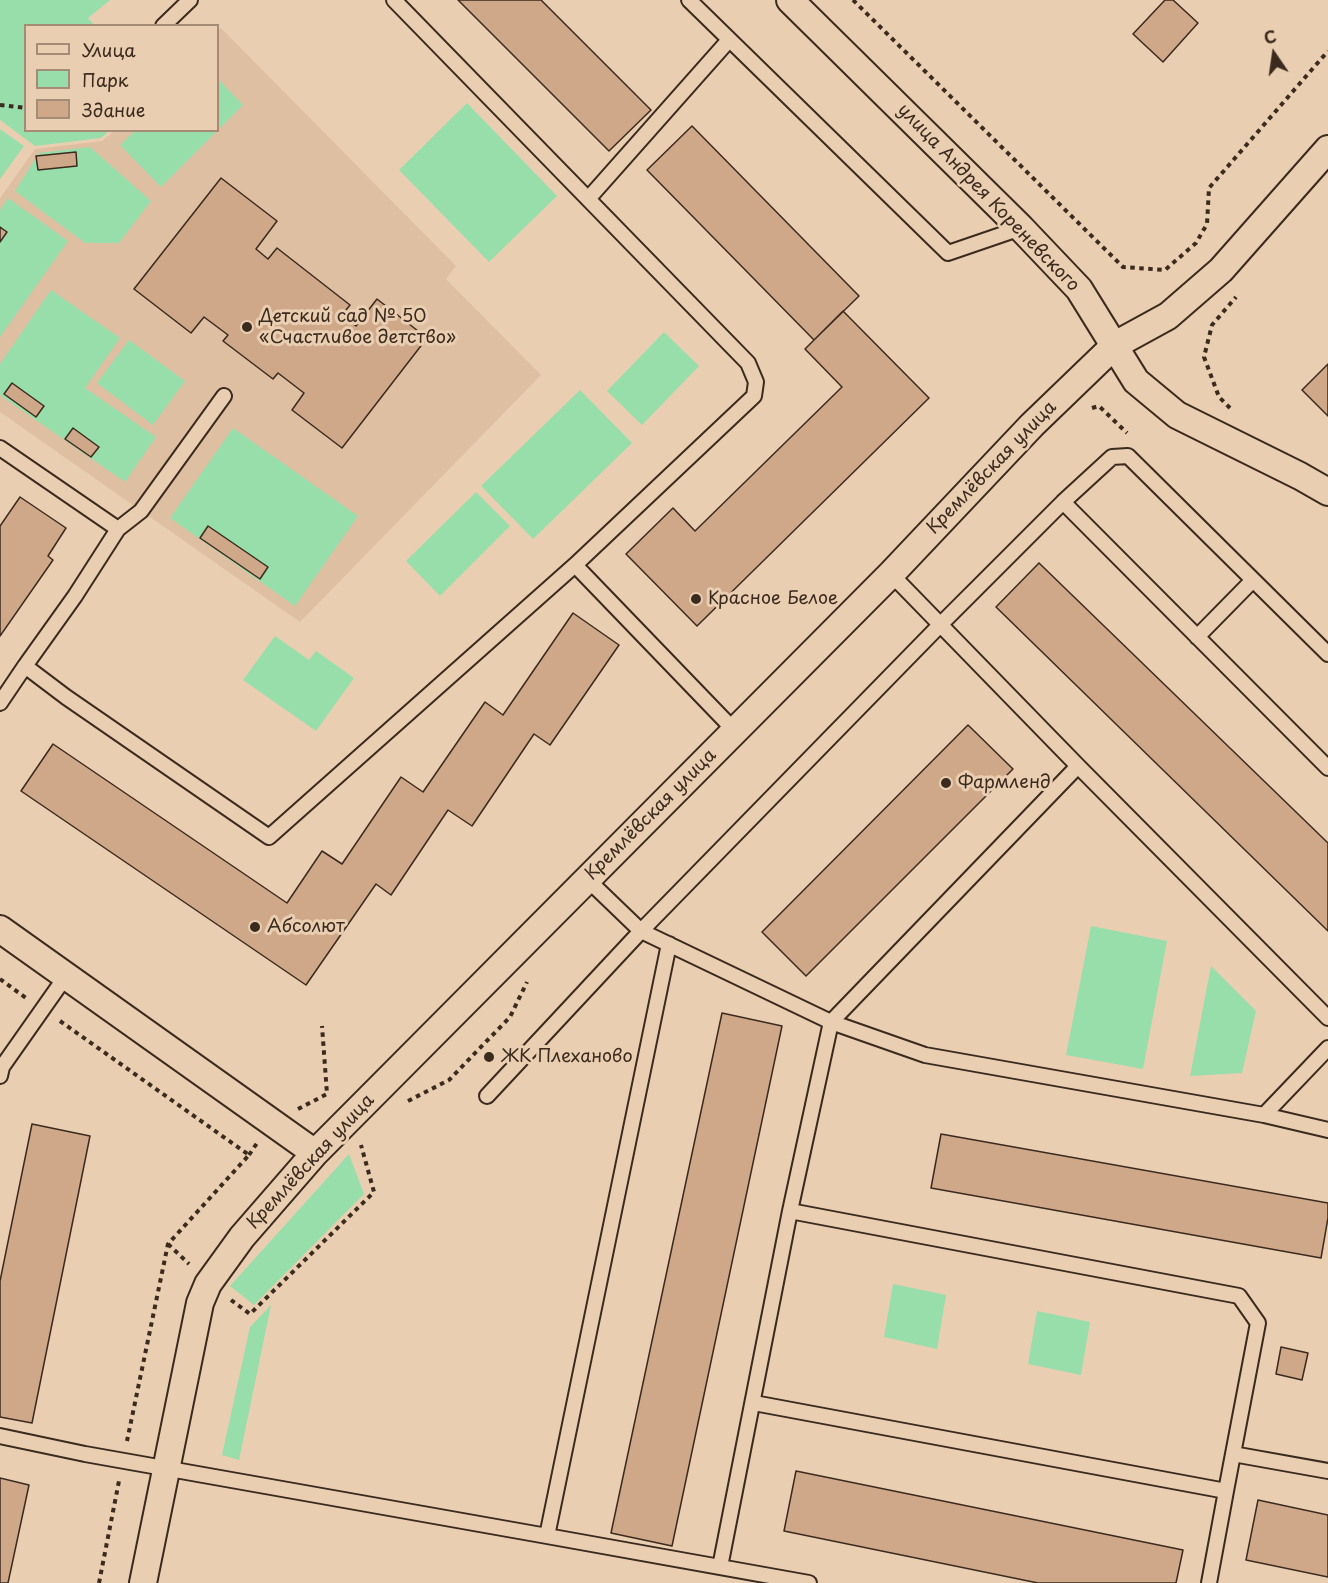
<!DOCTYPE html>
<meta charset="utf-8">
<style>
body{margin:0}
#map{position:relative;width:1328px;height:1583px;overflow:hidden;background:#eaceb1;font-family:"Playpen Sans",sans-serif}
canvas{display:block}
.legend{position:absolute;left:24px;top:24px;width:195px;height:108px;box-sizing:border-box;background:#eaceb1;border:2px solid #a48c76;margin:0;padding:8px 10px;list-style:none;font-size:18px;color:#3b2a1e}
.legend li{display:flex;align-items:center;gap:12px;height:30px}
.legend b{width:30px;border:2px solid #a48c76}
.north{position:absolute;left:1244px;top:24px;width:60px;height:60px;-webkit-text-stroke:4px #eaceb1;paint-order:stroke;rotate:347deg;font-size:16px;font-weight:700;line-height:24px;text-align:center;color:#3b2a1e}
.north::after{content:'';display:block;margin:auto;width:21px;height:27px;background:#3b2a1e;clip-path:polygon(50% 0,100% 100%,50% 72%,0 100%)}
</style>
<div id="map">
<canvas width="1328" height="1583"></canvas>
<ul class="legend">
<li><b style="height:8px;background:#eaceb1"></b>Улица</li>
<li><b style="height:16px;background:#98deab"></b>Парк</li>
<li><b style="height:16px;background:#cfa789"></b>Здание</li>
</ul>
<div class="north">С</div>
</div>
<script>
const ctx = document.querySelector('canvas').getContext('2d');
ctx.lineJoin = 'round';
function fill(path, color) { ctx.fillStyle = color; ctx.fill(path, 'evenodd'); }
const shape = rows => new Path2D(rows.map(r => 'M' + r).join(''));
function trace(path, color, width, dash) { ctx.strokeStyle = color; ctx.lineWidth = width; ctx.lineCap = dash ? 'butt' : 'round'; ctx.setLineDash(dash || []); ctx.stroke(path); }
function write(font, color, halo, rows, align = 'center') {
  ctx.font = font + ' "Playpen Sans",sans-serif'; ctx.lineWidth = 6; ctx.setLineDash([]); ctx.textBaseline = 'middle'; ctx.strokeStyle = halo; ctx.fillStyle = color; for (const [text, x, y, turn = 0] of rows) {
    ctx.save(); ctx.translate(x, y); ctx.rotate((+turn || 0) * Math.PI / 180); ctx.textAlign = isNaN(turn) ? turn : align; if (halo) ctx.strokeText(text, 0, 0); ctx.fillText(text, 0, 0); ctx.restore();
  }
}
const built = shape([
 [221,28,456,266,446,279,541,375,300,622,0,412,0,198,35,149,102,141,114,131,218,130,218,31]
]);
const green = shape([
 [0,0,110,0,88,18,94,25,26,26,26,130,109,131,101,138,35,146,0,120],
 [218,79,243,105,161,187,120,145,135,131,218,130],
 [467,103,557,196,489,262,399,170],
 [0,129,24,146,0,179],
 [90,147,151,201,119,243,85,243,15,191,39,153],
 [8,198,68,241,0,337,0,210],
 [51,290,120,338,85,388,156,437,125,482,0,395,0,364],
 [664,332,699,366,642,425,607,391],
 [129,340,185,381,153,425,97,383],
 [580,390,632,443,533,539,481,486],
 [233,428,358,516,295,606,170,518],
 [476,492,510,526,440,596,406,561],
 [275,636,309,660,316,651,354,678,316,731,243,680],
 [1091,926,1167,941,1143,1069,1066,1055],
 [1211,966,1256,1011,1242,1073,1190,1076],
 [349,1154,364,1194,254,1305,230,1286],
 [893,1284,946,1295,937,1349,884,1337],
 [271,1305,239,1460,222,1455,250,1327],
 [1037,1311,1090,1322,1081,1375,1028,1364]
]);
const building = shape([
 [458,0,541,0,651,110,609,151,458,0],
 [1165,0,1173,0,1198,23,1163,62,1133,34,1165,0],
 [692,126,859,296,814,340,647,170,692,126],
 [76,152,77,166,38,170,36,156,76,152],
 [221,178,277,221,256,249,268,259,277,248,350,305,342,315,356,326,377,299,427,338,342,448,292,410,304,393,278,373,273,379,223,341,228,335,204,317,191,333,134,289,221,178],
 [0,227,7,232,0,242,0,227],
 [843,311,929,398,697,626,626,554,673,508,695,531,842,387,805,349,843,311],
 [1328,364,1328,416,1302,390,1328,364],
 [12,383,44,406,36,417,4,394,12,383],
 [73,428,99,447,91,457,65,439,73,428],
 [20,497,66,528,48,556,53,560,0,636,0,526,20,497],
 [208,526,268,567,260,579,200,538,208,526],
 [1039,563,1328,843,1328,931,996,607,1039,563],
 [573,613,619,645,550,745,534,734,472,826,448,810,391,895,376,884,306,985,21,791,53,744,287,903,322,851,342,864,401,777,423,792,485,702,503,715,573,613],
 [968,725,1013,769,806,976,762,932,968,725],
 [722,1013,782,1026,672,1546,611,1533,722,1013],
 [32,1124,90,1136,32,1423,0,1417,0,1281,32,1124],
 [941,1134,1328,1203,1328,1218,1321,1258,931,1188,941,1134],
 [1281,1347,1308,1353,1302,1380,1276,1374,1281,1347],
 [796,1471,1183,1550,1176,1583,1038,1583,784,1531,796,1471],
 [0,1478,29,1485,8,1583,0,1583,0,1478],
 [1258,1500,1328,1515,1328,1577,1246,1560,1258,1500]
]);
const path = shape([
 [853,0,1123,267,1165,270,1196,243,1207,224,1209,188,1328,51],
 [0,105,26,108],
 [1092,408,1099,406,1127,433],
 [1230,408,1219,397,1204,357,1212,325,1236,297],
 [0,979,26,998],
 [60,1021,249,1155,168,1244,127,1441],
 [408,1101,449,1080,510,1017,527,982],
 [298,1109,327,1094,322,1026],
 [249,1155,257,1143],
 [168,1244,189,1264],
 [231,1300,250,1314,374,1192,361,1145],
 [99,1583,119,1481]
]);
const lane = shape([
 [394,0,748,363,756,382,754,396,575,565,734,730],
 [689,0,948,253,1021,228],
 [163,26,190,0],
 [588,199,729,40],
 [0,448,118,529,75,596,25,666],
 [1063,502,1328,768],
 [118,529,141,511,224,396],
 [891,574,1078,766,1328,1018],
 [1197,637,1253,580],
 [0,703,25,666,66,697,269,837,575,565],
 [587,879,641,931,831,1022,925,1055,1264,1115,1328,1048],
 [669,944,547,1536,809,1583],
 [0,1076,2,1067,66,976],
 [487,1096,641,931,941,624,1063,502,1112,457,1128,456,1328,654],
 [1264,1115,1328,1130],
 [790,1211,1239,1296,1258,1323,1233,1454],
 [754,1403,1226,1491,1233,1454,1328,1471],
 [0,1436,85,1454,547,1536],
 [720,1567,790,1211,831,1022,1078,766],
 [1209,1583,1226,1491]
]);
const street = shape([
 [790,0,1021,228,1079,289,1136,381,1177,415,1300,476,1328,492],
 [0,929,315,1153],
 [143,1583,200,1303,208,1284,242,1237,315,1153,891,574,1032,425,1115,345,1168,316,1221,270,1328,149]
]);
const markers = [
 [247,327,6,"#3b2a1e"],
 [696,599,6,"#3b2a1e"],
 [946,783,6,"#3b2a1e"],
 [255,927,6,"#3b2a1e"],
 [489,1057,6,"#3b2a1e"]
];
const streetNames = [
 ["улица Андрея Кореневского",988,198,46],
 ["Кремлёвская улица",992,468,-46],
 ["Кремлёвская улица",651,815,-45],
 ["Кремлёвская улица",311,1162,-47]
];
const poiNames = [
 ["Детский сад № 50",259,317],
 ["«Счастливое детство»",259,338],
 ["Красное Белое",708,599],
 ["Фармленд",958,783],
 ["Абсолют",267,927],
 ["ЖК Плеханово",501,1057]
];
fill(built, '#dfbfa2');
fill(green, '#98deab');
fill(building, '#cfa789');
trace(building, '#3b2a1e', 1.5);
trace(lane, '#3b2a1e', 18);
trace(street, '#3b2a1e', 30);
trace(path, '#3b2a1e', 4, [4.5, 4.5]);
trace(lane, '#eaceb1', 14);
trace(street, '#eaceb1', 26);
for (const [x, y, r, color] of markers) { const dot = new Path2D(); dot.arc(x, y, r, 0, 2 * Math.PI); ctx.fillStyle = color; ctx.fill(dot); trace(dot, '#eaceb1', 2); }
write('18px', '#3b2a1e', '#eaceb1', streetNames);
write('18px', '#3b2a1e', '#eaceb1', poiNames, 'left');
</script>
